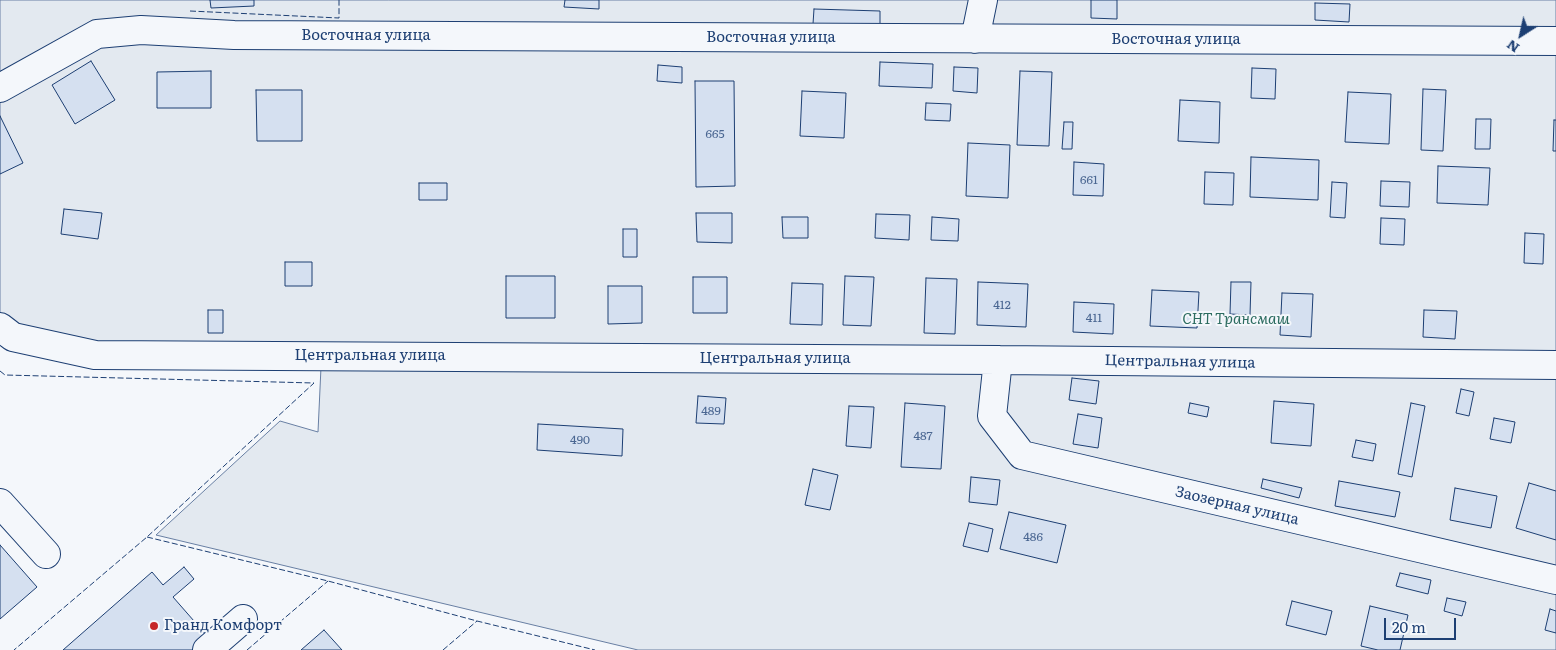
<!DOCTYPE html>
<meta charset="utf-8">
<style>
body{margin:0}
#map{position:relative;width:1556px;height:650px;overflow:hidden;background:#f4f7fb;font-family:Literata,serif}
canvas{display:block}
.north{position:absolute;left:1496px;top:10px;width:50px;height:50px;-webkit-text-stroke:4px #f4f7fb;paint-order:stroke;rotate:215deg;font-size:14px;font-weight:700;line-height:20px;text-align:center;color:#1d3f73}
.north::after{content:'';display:block;margin:auto;width:18px;height:22px;background:#1d3f73;clip-path:polygon(50% 0,100% 100%,50% 72%,0 100%)}
.scale{position:absolute;left:1384px;top:618px;width:72px;height:22px;box-sizing:border-box;border:2px solid #1d3f73;border-top:0;padding-left:6px;font-size:15px;line-height:18px;white-space:nowrap;color:#1d3f73;-webkit-text-stroke:4px #f4f7fb;paint-order:stroke}
</style>
<div id="map">
<canvas width="1556" height="650"></canvas>
<div class="north">N</div>
<div class="scale">20 m</div>
</div>
<script>
const ctx = document.querySelector('canvas').getContext('2d');
ctx.lineJoin = 'round';
function fill(path, color) { ctx.fillStyle = color; ctx.fill(path, 'evenodd'); }
const shape = rows => new Path2D(rows.map(r => 'M' + r).join(''));
function trace(path, color, width, dash) { ctx.strokeStyle = color; ctx.lineWidth = width; ctx.lineCap = dash ? 'butt' : 'round'; ctx.setLineDash(dash || []); ctx.stroke(path); }
function write(font, color, halo, rows, align = 'center') {
  ctx.font = font + ' Literata,serif'; ctx.lineWidth = 4; ctx.setLineDash([]); ctx.textBaseline = 'middle'; ctx.strokeStyle = halo; ctx.fillStyle = color; for (const [text, x, y, turn = 0] of rows) {
    ctx.save(); ctx.translate(x, y); ctx.rotate((+turn || 0) * Math.PI / 180); ctx.textAlign = isNaN(turn) ? turn : align; if (halo) ctx.strokeText(text, 0, 0); ctx.fillText(text, 0, 0); ctx.restore();
  }
}
const green = shape([
 [0,0,1556,0,1556,650,638,650,156,535,280,421,318,432,321,367,0,337,0,0]
]);
const building = shape([
 [210,0,254,0,254,6,211,8,210,0],
 [565,0,599,0,599,9,564,7,565,0],
 [1091,0,1117,0,1117,19,1091,18,1091,0],
 [1315,3,1350,4,1349,22,1315,20,1315,3],
 [814,9,880,11,880,26,813,24,814,9],
 [91,61,115,100,75,124,52,85,91,61],
 [880,62,933,64,932,88,879,86,880,62],
 [658,65,682,67,682,83,657,81,658,65],
 [954,67,978,68,977,93,953,91,954,67],
 [1252,68,1276,69,1275,99,1251,98,1252,68],
 [211,71,211,108,157,108,157,72,211,71],
 [1020,71,1052,72,1049,146,1017,145,1020,71],
 [695,81,734,81,735,186,696,187,695,81],
 [1423,89,1446,90,1443,151,1421,150,1423,89],
 [256,90,302,90,302,141,257,141,256,90],
 [802,91,846,93,844,138,800,136,802,91],
 [1348,92,1391,94,1389,144,1345,142,1348,92],
 [1180,100,1220,102,1219,143,1178,141,1180,100],
 [926,103,951,104,950,121,925,120,926,103],
 [0,116,23,163,0,174,0,116],
 [1476,119,1491,119,1490,149,1475,149,1476,119],
 [1554,120,1556,120,1556,151,1553,151,1554,120],
 [1064,122,1073,122,1072,149,1062,149,1064,122],
 [968,143,1010,145,1008,198,966,196,968,143],
 [1251,157,1319,160,1318,200,1250,197,1251,157],
 [1074,162,1104,164,1103,196,1073,195,1074,162],
 [1438,166,1490,168,1488,205,1437,203,1438,166],
 [1205,172,1234,173,1233,205,1204,204,1205,172],
 [1381,181,1410,182,1409,207,1380,206,1381,181],
 [1332,182,1347,183,1345,218,1330,217,1332,182],
 [419,183,447,183,447,200,419,200,419,183],
 [64,209,102,213,98,239,61,234,64,209],
 [696,213,732,213,732,243,697,242,696,213],
 [876,214,910,215,909,240,875,238,876,214],
 [782,217,808,217,808,238,783,238,782,217],
 [932,217,959,219,958,241,931,240,932,217],
 [1381,218,1405,219,1404,245,1380,244,1381,218],
 [623,229,637,229,637,257,623,257,623,229],
 [1525,233,1544,234,1543,264,1524,263,1525,233],
 [285,262,312,262,312,286,285,286,285,262],
 [506,276,555,276,555,318,506,318,506,276],
 [845,276,874,277,871,326,843,325,845,276],
 [693,277,727,277,727,313,693,313,693,277],
 [926,278,957,279,955,334,924,333,926,278],
 [978,282,1028,284,1026,327,977,325,978,282],
 [1231,282,1251,282,1250,315,1230,314,1231,282],
 [792,283,823,284,822,325,790,324,792,283],
 [608,286,642,286,642,323,608,324,608,286],
 [1152,290,1199,292,1197,328,1150,326,1152,290],
 [1282,293,1313,294,1311,337,1280,335,1282,293],
 [1074,302,1114,304,1113,334,1073,332,1074,302],
 [208,310,223,310,223,333,208,333,208,310],
 [1424,310,1457,311,1455,339,1423,337,1424,310],
 [1072,378,1099,381,1096,404,1069,400,1072,378],
 [1461,389,1474,392,1469,416,1456,413,1461,389],
 [698,396,726,398,724,424,696,423,698,396],
 [1274,401,1314,404,1311,446,1271,443,1274,401],
 [905,403,945,406,941,469,901,467,905,403],
 [1190,403,1209,407,1207,417,1188,413,1190,403],
 [1411,403,1425,406,1412,477,1398,474,1411,403],
 [849,406,874,407,871,448,846,446,849,406],
 [1078,414,1102,418,1098,448,1073,444,1078,414],
 [1494,418,1515,422,1511,443,1490,439,1494,418],
 [538,424,623,429,622,456,537,450,538,424],
 [1356,440,1376,444,1373,461,1352,457,1356,440],
 [813,469,838,475,830,510,805,505,813,469],
 [971,477,1000,480,997,505,969,502,971,477],
 [1263,479,1302,488,1299,498,1261,488,1263,479],
 [1339,481,1400,492,1395,517,1335,506,1339,481],
 [1529,483,1556,491,1556,540,1516,528,1529,483],
 [1455,488,1497,496,1491,528,1450,520,1455,488],
 [1009,512,1066,525,1057,563,1000,549,1009,512],
 [969,523,993,529,988,552,963,546,969,523],
 [0,545,37,587,0,619,0,545],
 [184,567,194,579,173,597,208,637,194,650,63,650,152,572,163,585,184,567],
 [1400,573,1431,580,1428,594,1396,586,1400,573],
 [1447,598,1466,602,1462,616,1444,611,1447,598],
 [1292,601,1332,611,1326,635,1286,625,1292,601],
 [1370,606,1408,615,1400,650,1378,650,1361,646,1370,606],
 [1550,609,1556,611,1556,633,1545,630,1550,609],
 [324,630,342,650,301,650,324,630]
]);
const minor = shape([
 [975,39,983,0],
 [0,88,97,34,141,30,234,35,1556,41],
 [0,327,13,337,95,355,998,360,1556,365],
 [998,360,992,416,1022,455,1556,580],
 [0,503,46,554],
 [207,650,243,619]
]);
const fence = shape([
 [190,11,339,18,339,0],
 [0,371,5,375,314,383,147,537,14,650],
 [147,537,328,581,477,621,595,650],
 [247,650,328,581],
 [443,650,477,621]
]);
const markers = [
 [154,626,5,"#c62828"]
];
const numberNames = [
 ["665",715,134],
 ["661",1089,180],
 ["412",1002,305],
 ["411",1094,318],
 ["489",711,411],
 ["487",923,436],
 ["490",580,440],
 ["486",1033,537]
];
const streetNames = [
 ["Восточная улица",366,36],
 ["Восточная улица",771,38],
 ["Восточная улица",1176,40],
 ["Центральная улица",370,356],
 ["Центральная улица",775,359],
 ["Центральная улица",1180,362,1],
 ["Заозерная улица",1237,506,13]
];
const parkNames = [
 ["СНТ Трансмаш",1236,320]
];
const poiNames = [
 ["Гранд Комфорт",164,626]
];
fill(green, '#e3e9f0');
trace(green, '#687fa3', 1);
fill(building, '#d5e0f0');
trace(building, '#1d3f73', 1);
trace(minor, '#1d3f73', 30);
trace(minor, '#f4f7fb', 28);
trace(fence, '#1d3f73', 1, [6, 2.5]);
for (const [x, y, r, color] of markers) { const dot = new Path2D(); dot.arc(x, y, r, 0, 2 * Math.PI); ctx.fillStyle = color; ctx.fill(dot); trace(dot, '#f4f7fb', 2); }
write('12px', '#4b6792', null, numberNames);
write('15px', '#1d3f73', '#f4f7fb', streetNames);
write('italic 15px', '#2c6c60', '#f4f7fb', parkNames);
write('15px', '#1d3f73', '#f4f7fb', poiNames, 'left');
</script>
